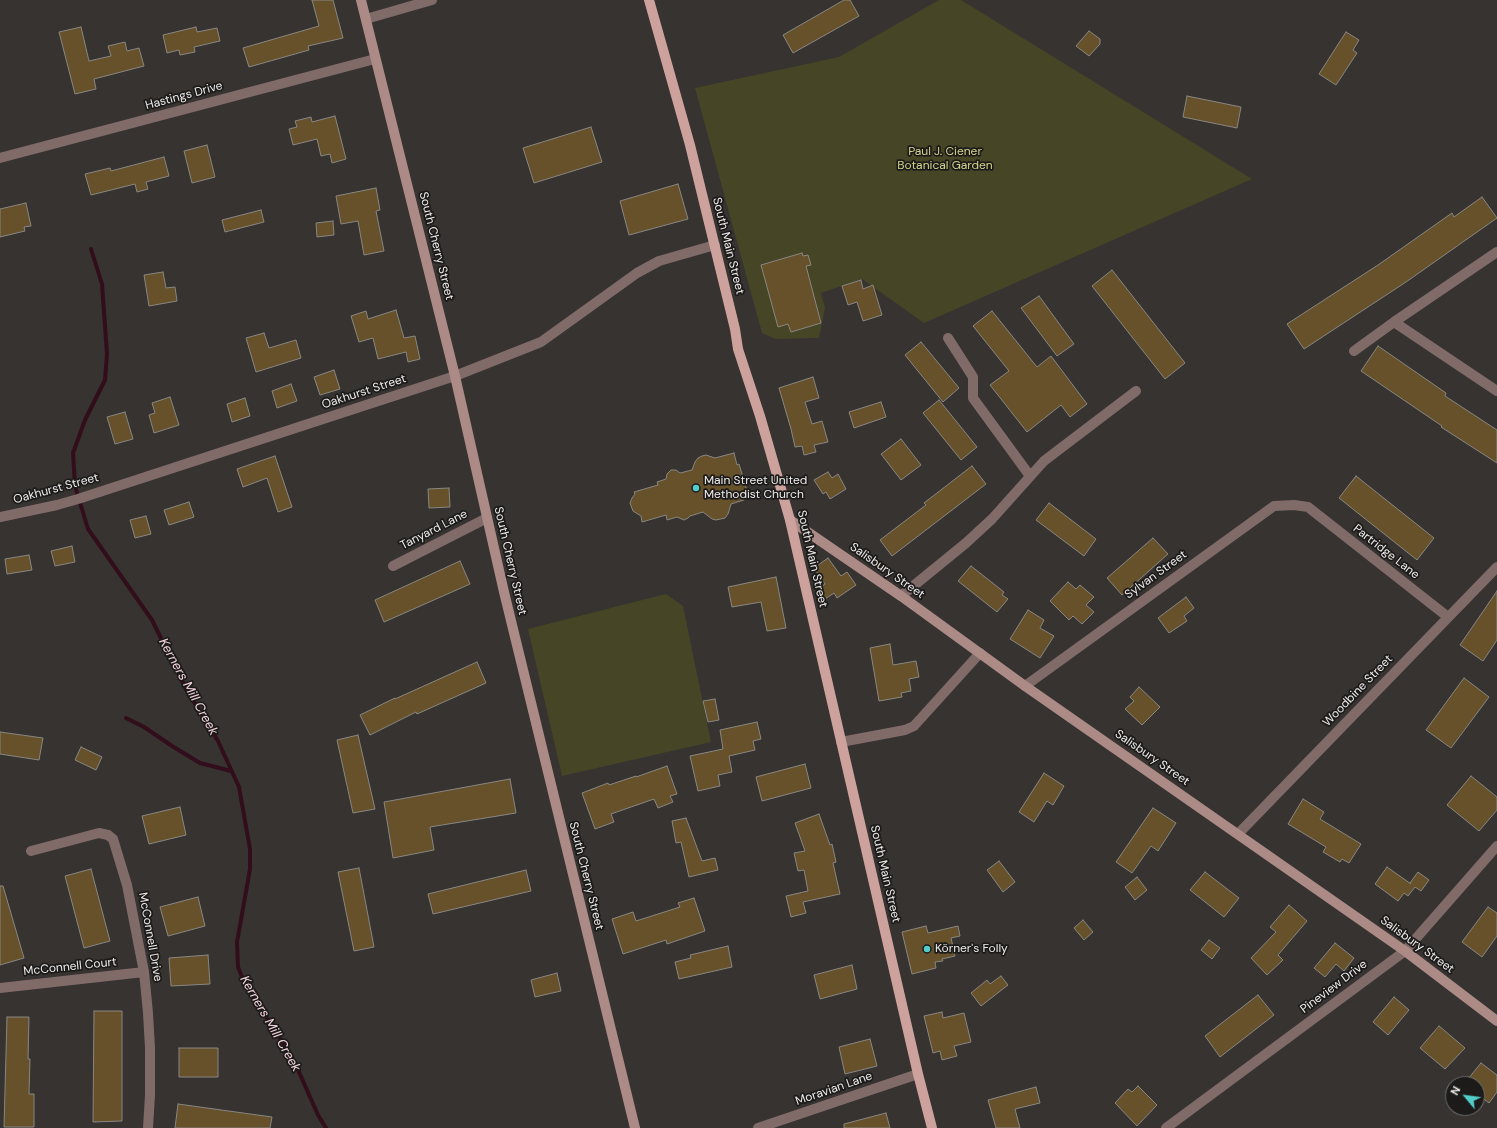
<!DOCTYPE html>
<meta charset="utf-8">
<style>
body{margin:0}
#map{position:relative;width:1497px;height:1128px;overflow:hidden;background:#363331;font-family:"DM Sans",sans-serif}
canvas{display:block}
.north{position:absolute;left:1445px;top:1076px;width:40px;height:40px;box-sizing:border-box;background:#1c1b1a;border:1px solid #706f6e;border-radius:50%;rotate:299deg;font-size:11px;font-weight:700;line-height:16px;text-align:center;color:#eeeceb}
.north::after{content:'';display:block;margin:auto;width:14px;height:18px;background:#53cdc9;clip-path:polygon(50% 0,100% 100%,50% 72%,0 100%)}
</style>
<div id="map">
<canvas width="1497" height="1128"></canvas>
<div class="north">N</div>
</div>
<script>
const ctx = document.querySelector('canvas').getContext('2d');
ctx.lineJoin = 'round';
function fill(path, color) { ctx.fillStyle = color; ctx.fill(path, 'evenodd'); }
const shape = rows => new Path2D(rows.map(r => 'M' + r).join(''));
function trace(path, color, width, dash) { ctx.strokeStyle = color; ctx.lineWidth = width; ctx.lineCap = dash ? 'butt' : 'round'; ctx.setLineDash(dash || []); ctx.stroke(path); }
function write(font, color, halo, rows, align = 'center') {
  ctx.font = font + ' "DM Sans",sans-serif'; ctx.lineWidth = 3.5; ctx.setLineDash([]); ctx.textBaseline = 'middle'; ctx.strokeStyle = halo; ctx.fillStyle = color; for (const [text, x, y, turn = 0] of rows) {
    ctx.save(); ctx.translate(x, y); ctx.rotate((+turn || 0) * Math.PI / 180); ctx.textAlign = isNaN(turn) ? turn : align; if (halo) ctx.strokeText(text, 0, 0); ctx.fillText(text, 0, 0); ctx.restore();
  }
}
const green = shape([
 [939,0,961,0,1252,179,924,323,862,279,821,293,825,308,819,338,776,339,762,333,695,88,839,57],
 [666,594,683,606,711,742,562,776,528,629]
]);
const stream = shape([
 [91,249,102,284,107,354,105,380,85,420,73,453,75,486,88,529,152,620,186,689,218,741,239,787,250,849,250,869,237,942,238,967,246,987,273,1027,295,1063,318,1115,326,1128],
 [126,718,144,727,172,746,200,763,231,771]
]);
const building = shape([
 [312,0,333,0,343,38,308,46,309,50,249,67,243,48,319,26,312,0],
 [844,0,850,0,859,16,793,53,783,35,844,0],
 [81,27,89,61,111,56,108,46,125,42,127,51,139,48,144,66,94,79,96,89,75,94,59,32,81,27],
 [196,27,197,32,217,28,220,41,194,47,195,52,180,55,179,50,167,53,163,35,196,27],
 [1089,31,1100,39,1100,44,1089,56,1076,46,1089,31],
 [1346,32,1359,40,1353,50,1357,53,1336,85,1319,74,1346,32],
 [1187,96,1241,107,1237,128,1183,117,1187,96],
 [335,116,346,159,332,163,330,154,321,156,317,139,293,145,289,129,297,127,295,121,311,117,312,122,335,116],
 [591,127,602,162,534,183,523,148,591,127],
 [207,145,215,177,192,183,184,151,207,145],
 [164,157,169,176,146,182,148,189,137,192,135,184,91,195,85,174,110,168,111,171,164,157],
 [678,184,688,219,629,235,620,201,678,184],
 [376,188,380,210,376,211,384,251,364,255,358,221,341,224,336,196,376,188],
 [1482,197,1497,218,1406,282,1304,349,1287,324,1378,265,1452,213,1454,217,1482,197],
 [26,203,31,226,24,227,25,231,0,237,0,209,26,203],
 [261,210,264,222,225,232,222,220,261,210],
 [333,221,334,235,317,237,316,223,333,221],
 [802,253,803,256,808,255,811,265,806,266,821,323,791,332,788,324,778,327,761,265,802,253],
 [1112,270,1185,363,1165,379,1092,286,1112,270],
 [163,272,166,288,175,287,177,301,149,306,144,275,163,272],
 [861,280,863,289,873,285,882,315,863,321,857,302,848,305,842,286,861,280],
 [1039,296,1074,344,1057,356,1021,308,1039,296],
 [396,310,404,338,415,336,420,359,408,362,406,352,378,359,373,338,359,342,351,316,366,311,368,319,396,310],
 [992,311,1037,367,1051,356,1087,404,1070,417,1061,405,1027,432,990,385,1009,371,973,326,992,311],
 [264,333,269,348,296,340,301,358,256,372,246,338,264,333],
 [921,342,959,388,943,402,905,355,921,342],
 [1378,346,1446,393,1445,396,1497,430,1497,463,1441,427,1442,426,1361,371,1378,346],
 [334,370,340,389,320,395,314,377,334,370],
 [813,377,819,398,805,402,812,424,822,421,828,442,814,445,816,452,804,455,802,446,795,447,791,429,779,388,813,377],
 [291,384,297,401,277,408,272,391,291,384],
 [170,397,179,425,154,433,149,415,155,413,152,403,170,397],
 [245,398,250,416,232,422,227,404,245,398],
 [939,400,977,447,961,460,923,413,939,400],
 [881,402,886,417,854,428,849,412,881,402],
 [125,412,133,439,115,444,107,417,125,412],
 [901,439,921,465,901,480,881,454,901,439],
 [734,453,737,465,739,464,748,494,743,496,744,500,731,504,728,514,725,518,716,520,712,519,703,512,690,516,688,518,684,520,677,517,667,520,666,515,642,522,641,516,633,511,630,503,632,498,635,494,634,492,658,485,657,482,666,479,667,474,671,470,676,470,680,473,692,470,695,462,698,458,702,456,706,455,715,458,734,453],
 [275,456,292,507,278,512,267,478,243,487,237,469,275,456],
 [972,466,986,484,892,556,880,540,926,505,924,503,972,466],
 [828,472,832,478,838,474,846,489,830,499,826,492,823,494,814,480,828,472],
 [1356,476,1434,538,1417,560,1339,498,1356,476],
 [449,488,450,507,429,508,428,489,449,488],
 [189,502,194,517,169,525,164,510,189,502],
 [1049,503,1096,539,1084,556,1036,520,1049,503],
 [146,516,151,534,135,538,130,520,146,516],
 [1153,538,1168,554,1122,595,1107,578,1153,538],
 [72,546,75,562,55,566,51,551,72,546],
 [29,555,32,570,7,574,5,559,29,555],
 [828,558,841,576,847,572,856,585,837,598,834,593,825,599,818,589,825,584,814,568,828,558],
 [460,561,470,584,384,622,375,600,460,561],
 [971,566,1004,592,1002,595,1008,599,997,612,958,581,971,566],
 [776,577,786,628,767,631,761,602,732,607,728,587,776,577],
 [1068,582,1076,589,1080,585,1094,597,1086,605,1094,612,1082,624,1073,616,1069,620,1050,601,1068,582],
 [1497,591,1497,640,1483,661,1460,645,1497,591],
 [1186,597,1194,608,1184,616,1187,621,1169,633,1158,618,1186,597],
 [1028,610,1044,620,1040,628,1054,636,1040,658,1010,639,1028,610],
 [890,644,893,665,916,661,919,677,909,679,911,691,901,693,902,697,879,701,870,648,890,644],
 [477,662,486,683,417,714,416,712,370,735,360,715,395,698,395,699,477,662],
 [1464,678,1489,697,1451,748,1426,730,1464,678],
 [1139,687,1160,707,1142,725,1125,709,1134,701,1130,697,1139,687],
 [715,699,719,720,708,722,703,701,715,699],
 [757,722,761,739,753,741,755,750,729,756,732,772,718,775,720,786,698,791,690,756,723,749,720,730,757,722],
 [0,732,43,738,39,760,0,754,0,732],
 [358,735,375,809,353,813,337,740,358,735],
 [81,747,102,757,96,770,75,760,81,747],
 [805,764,811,788,762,801,756,777,805,764],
 [667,766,677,794,670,796,673,802,658,808,654,799,611,814,614,822,595,829,582,793,608,783,609,785,636,776,636,777,667,766],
 [1044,773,1064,786,1053,805,1047,801,1034,822,1019,812,1044,773],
 [1471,776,1497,797,1497,810,1479,831,1447,805,1471,776],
 [510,779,516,813,430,827,434,850,393,858,384,802,510,779],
 [1303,799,1324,812,1320,819,1361,844,1349,863,1342,859,1340,862,1323,852,1326,847,1288,824,1303,799],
 [180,807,186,835,149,844,142,816,180,807],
 [1153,808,1176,823,1158,851,1151,846,1132,873,1116,862,1153,808],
 [819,814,830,845,832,844,836,862,833,863,840,894,803,902,806,913,791,917,786,896,808,891,804,870,798,871,794,853,805,851,795,823,819,814],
 [686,818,702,861,715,858,718,870,689,877,681,842,676,843,672,821,686,818],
 [999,861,1015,882,1003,892,987,870,999,861],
 [1387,867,1411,884,1410,883,1418,872,1429,880,1421,891,1415,887,1408,896,1404,893,1398,901,1375,884,1387,867],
 [359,868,374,947,354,951,338,872,359,868],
 [91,869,110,941,84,948,65,876,91,869],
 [526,870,531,891,433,914,428,894,526,870],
 [1205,872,1239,898,1224,917,1190,890,1205,872],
 [1137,877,1147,890,1135,900,1125,887,1137,877],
 [0,886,3,886,24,958,0,965,0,886],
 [198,897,205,926,168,936,160,907,198,897],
 [694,898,705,931,667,944,666,940,623,954,612,919,633,912,636,921,680,907,678,903,694,898],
 [1289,905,1307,921,1278,955,1283,960,1267,975,1251,958,1276,932,1270,927,1289,905],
 [1488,907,1497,913,1497,936,1482,957,1462,942,1488,907],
 [1083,920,1093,932,1084,940,1074,928,1083,920],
 [926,926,928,933,958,926,960,936,951,938,955,956,942,959,943,961,935,962,936,968,912,974,902,932,926,926],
 [1209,940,1220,948,1212,959,1201,950,1209,940],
 [1335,943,1354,958,1344,971,1336,964,1325,977,1314,968,1335,943],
 [728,946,732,967,679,979,675,962,691,958,690,955,728,946],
 [208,955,210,984,171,986,169,958,208,955],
 [852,965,857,989,820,999,814,975,852,965],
 [557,973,561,991,535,997,531,980,557,973],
 [1001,976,1008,985,981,1006,971,993,987,980,990,984,1001,976],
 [1258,995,1274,1015,1220,1057,1205,1036,1258,995],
 [1394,997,1409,1010,1388,1035,1373,1022,1394,997],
 [94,1011,122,1011,122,1121,93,1122,94,1011],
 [942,1012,943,1018,964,1013,971,1042,954,1046,957,1056,942,1060,940,1051,933,1053,924,1016,942,1012],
 [7,1017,29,1017,28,1059,30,1059,29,1094,34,1094,34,1127,4,1127,7,1017],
 [1439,1026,1465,1048,1445,1069,1420,1048,1439,1026],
 [870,1039,877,1066,845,1074,839,1047,870,1039],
 [179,1048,218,1048,218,1077,179,1077,179,1048],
 [1481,1063,1497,1075,1497,1092,1489,1103,1477,1094,1477,1084,1464,1084,1481,1063],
 [1138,1086,1157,1105,1137,1126,1115,1103,1128,1089,1132,1092,1138,1086],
 [1036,1087,1040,1103,1015,1109,1020,1128,996,1128,988,1100,1036,1087],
 [178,1104,272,1117,270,1128,175,1128,178,1104],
 [886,1113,890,1128,844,1128,844,1124,886,1113]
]);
const minor = shape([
 [366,19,432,0],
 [0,158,375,59],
 [1497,252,1394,322,1497,391],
 [948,338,973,377,973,398,1030,476],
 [1354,351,1394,322],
 [0,517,57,505,78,499,455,376,541,342,637,273,659,261,715,245],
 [393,566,487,518],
 [901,596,966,543,992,519,1044,461,1136,391],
 [1025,686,1274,506,1294,505,1308,507,1448,617],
 [841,742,905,730,914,726,980,653],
 [1238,834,1497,567],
 [31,851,99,833,108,835,113,839,127,885,144,972,148,1013,150,1048,150,1095,148,1128],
 [0,988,144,972],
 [758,1128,918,1074],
 [1166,1128,1405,951,1497,846]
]);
const secondary = shape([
 [361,0,455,376,504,592,635,1128],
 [790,520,901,596,1025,686,1405,951,1497,1021]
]);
const primary = shape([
 [649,0,690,145,735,329,738,349,760,416,790,520,918,1074,932,1128]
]);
const markers = [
 [696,488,4,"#53cdc9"],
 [927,949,4,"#53cdc9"]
];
const streetNames = [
 ["Hastings Drive",184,96,-15],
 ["South Cherry Street",436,246,76],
 ["South Main Street",728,246,76],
 ["Oakhurst Street",364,392,-18],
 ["Oakhurst Street",56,489,-15],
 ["Tanyard Lane",434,530,-27],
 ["Partridge Lane",1386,552,38],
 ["South Main Street",812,559,77],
 ["South Cherry Street",510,561,77],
 ["Salisbury Street",887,571,35],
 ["Sylvan Street",1156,575,-36],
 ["Woodbine Street",1358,691,-46],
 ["Salisbury Street",1152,758,35],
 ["South Main Street",885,874,77],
 ["South Cherry Street",586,876,76],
 ["McConnell Drive",150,937,80],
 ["Salisbury Street",1417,945,36],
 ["McConnell Court",70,967,-6],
 ["Pineview Drive",1334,987,-37],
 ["Moravian Lane",834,1089,-19]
];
const parkNames = [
 ["Paul J. Ciener",945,152],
 ["Botanical Garden",945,166]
];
const poiNames = [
 ["Main Street United",704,481],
 ["Methodist Church",704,495],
 ["Körner's Folly",935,949]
];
const waterNames = [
 ["Kerners Mill Creek",188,687,61],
 ["Kerners Mill Creek",270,1024,60]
];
fill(green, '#464626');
trace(stream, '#320e1d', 4);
fill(building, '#66512b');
trace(building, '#898783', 1);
trace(minor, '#816b69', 10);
trace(secondary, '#ac8a86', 10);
trace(primary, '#cda29d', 10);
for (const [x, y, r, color] of markers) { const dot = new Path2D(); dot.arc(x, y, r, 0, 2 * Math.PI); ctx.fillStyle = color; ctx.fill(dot); trace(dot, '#1c1b1a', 1.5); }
write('12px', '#eeeceb', '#1c1b1a', streetNames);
write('12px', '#d3d48d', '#1c1b1a', parkNames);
write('12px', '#eeeceb', '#1c1b1a', poiNames, 'left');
write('italic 13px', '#f5d6df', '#1c1b1a', waterNames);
</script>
